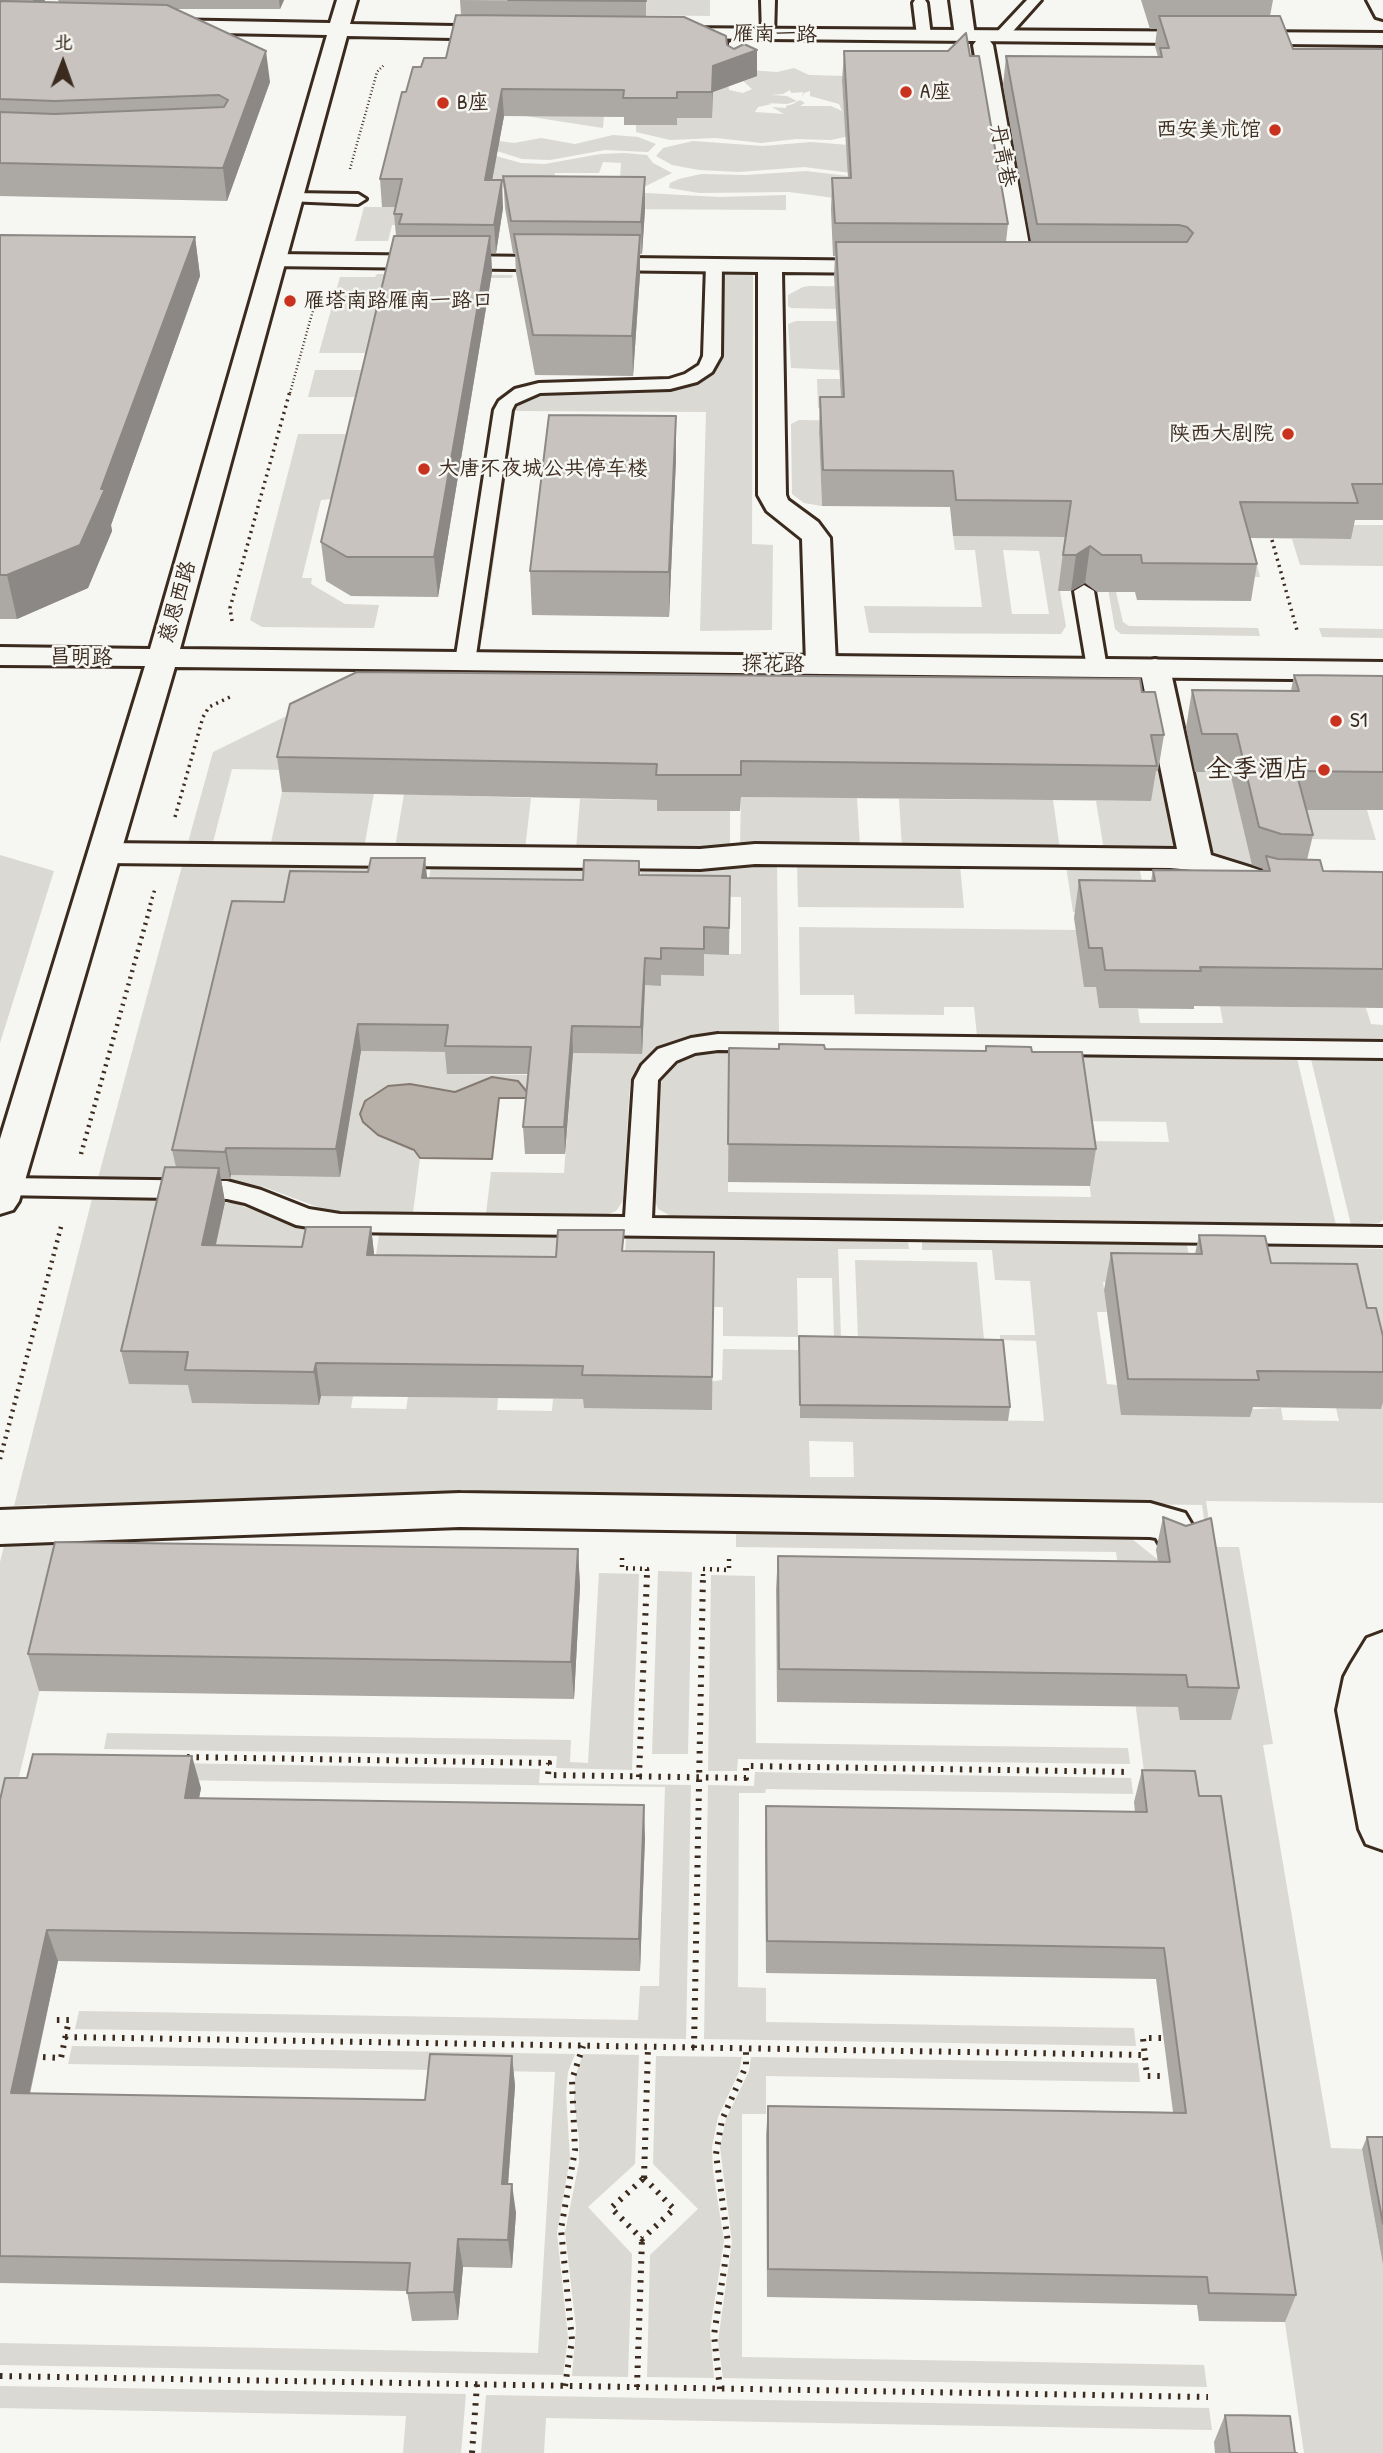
<!DOCTYPE html>
<html>
<head>
<meta charset="utf-8">
<style>
  body { margin:0 }
  #map { position:relative; width:1383px; height:2453px; overflow:hidden; background:#f6f6f2; font-family:"Patrick Hand","LXGW WenKai TC",sans-serif }
  canvas { display:block }
  .north { position:absolute; left:28px; top:28px; width:70px; height:70px; -webkit-text-stroke:5px #f6f6f2; paint-order:stroke; rotate:1deg; font-size:19px; font-weight:700; line-height:28px; text-align:center; color:#3b2a1e }
  .north::after { content:''; display:block; margin:auto; width:24px; height:32px; background:#3b2a1e; clip-path:polygon(50% 0,100% 100%,50% 72%,0 100%) }
</style>
</head>
<body>
<div id="map">
<canvas width="1383" height="2453"></canvas>
<div class="north">北</div>
</div>
<script>
const context = document.querySelector('canvas').getContext('2d');
context.lineJoin = 'round';
function fill(path, color) { context.fillStyle = color; context.fill(path, 'evenodd'); }
const poly = rows => new Path2D(rows.map(r => 'M' + r).join(''));
function stroke(path, color, width, dash) { context.strokeStyle = color; context.lineWidth = width; context.lineCap = dash ? 'butt' : 'round'; context.setLineDash(dash || []); context.stroke(path); }
function drawText(font, color, halo, rows, align = 'center') {
  context.font = font + ' "Patrick Hand","LXGW WenKai TC",sans-serif'; context.lineWidth = 5; context.setLineDash([]); context.textBaseline = 'middle'; context.strokeStyle = halo; context.fillStyle = color; for (const [text, x, y, turn = 0] of rows) {
    context.save(); context.translate(x, y); context.rotate((+turn || 0) * Math.PI / 180); context.textAlign = isNaN(turn) ? turn : align; if (halo) context.strokeText(text, 0, 0); context.fillText(text, 0, 0); context.restore();
  }
}
const green = poly([
  [634,0,710,0,710,16,633,15],
  [794,68,809,75,845,76,845,81,842,82,845,117,868,117,869,125,912,126,911,117,919,117,920,128,933,128,932,117,972,118,966,80,976,80,993,182,986,182,984,170,965,170,966,182,849,181,849,194,985,197,842,199,789,192,699,193,669,188,670,183,679,179,701,174,746,175,806,171,873,179,914,175,921,178,939,179,951,172,934,159,934,153,975,134,973,127,960,125,933,134,849,136,831,140,796,139,761,143,716,138,670,140,636,132,636,125,676,125,675,118,712,118,713,73,722,73,722,81,728,81,729,90,743,93,752,89,743,81,749,79,749,70,777,72],
  [790,90,791,93,803,92,802,97,804,93,810,91,810,96,839,104,842,111,831,106,800,106,805,103,800,100,793,104,786,106,786,108,772,107,784,114,755,112,758,107,772,104,767,103,787,104,797,101,787,96,771,95,783,94],
  [525,116,604,116,603,128],
  [613,135,638,137,656,144,648,152,605,150,550,160,522,159,497,151,499,141,514,143,541,138,575,144],
  [693,141,763,146,811,142,849,145,860,174,804,167,739,172,699,170,672,165,656,156,663,148],
  [625,153,647,155,653,163,672,173,642,188,527,192,474,183,496,156,521,163,545,164,600,154],
  [603,162,621,163,620,179,553,182,555,173,599,173],
  [627,192,719,197,786,195,786,210,611,209],
  [364,207,405,207,400,225,392,225,388,241,355,241],
  [723,273,753,273,752,544,773,545,772,630,700,631,706,412,515,411,484,629,481,629,515,405,535,393,555,390,661,390,686,386,708,375,721,360],
  [377,274,513,275,512,278,450,278,388,311,376,311,365,353,319,353,340,277,375,277],
  [803,287,809,286,887,287,836,300,836,309,791,308,788,306,788,295],
  [796,321,837,321,839,370,791,368,788,324],
  [315,370,361,370,355,397,308,397],
  [817,379,840,379,862,409,818,408],
  [799,420,863,421,819,432,822,506,804,503,792,494,791,424],
  [298,434,346,434,331,499,321,500,302,578,312,578,311,584,345,604,379,605,374,628,262,627,250,620],
  [1346,525,1383,525,1383,566,1300,565,1292,539,1350,539],
  [953,536,1250,538,1260,577,1133,576,1116,592,1123,622,1129,626,1258,628,1260,636,1121,634,1115,629,1108,589,1114,576,1059,586,1066,626,1061,634,869,633,864,606,982,607,975,550,955,550],
  [1003,550,1039,551,1049,614,1012,614],
  [1319,628,1383,629,1383,638,1322,637],
  [307,706,288,770,232,769,212,846,187,846,213,752],
  [1151,715,1176,843,1168,849,1104,850,1096,801,1151,801],
  [1189,771,1230,772,1306,878,1245,869,1208,854],
  [282,792,374,793,364,848,270,847],
  [404,794,531,798,525,849,395,848],
  [741,797,857,798,860,847,740,846],
  [580,799,657,800,730,811,730,848,707,850,576,850],
  [899,799,1053,800,1060,849,902,848],
  [1288,809,1367,810,1376,840,1296,839],
  [0,855,54,871,0,1043],
  [183,862,377,864,178,1179,98,1178],
  [777,863,779,1033,694,1034,664,1044,641,1062,630,1084,623,1201,616,1211,603,1216,486,1214,491,1172,564,1173,573,1053,641,1054,645,985,661,985,661,975,703,976,704,954,741,954,741,897,667,896,639,902,641,867],
  [797,863,960,865,964,908,798,907],
  [431,865,587,866,584,907,425,905],
  [1066,866,1139,866,1149,919,1138,912,1073,912],
  [799,927,1076,930,1096,987,1100,1008,1138,1009,1140,1023,1223,1023,1220,1006,1366,1008,1371,1024,1383,1025,1383,1040,977,1036,974,1007,944,1007,944,1015,855,1014,854,995,800,995],
  [361,1051,450,1052,448,1074,548,1075,532,1098,510,1079,492,1077,455,1092,399,1084,371,1095,365,1101,362,1107,369,1129,409,1147,420,1158,413,1213,328,1211,264,1187,230,1180,231,1175,340,1176],
  [719,1052,777,1052,729,1079,728,1192,1091,1197,1084,1141,1169,1142,1166,1122,1081,1121,1023,1055,1297,1058,1336,1225,669,1215,658,1209,655,1200,660,1082,664,1075,682,1060,697,1054],
  [1311,1059,1383,1059,1383,1220,1379,1223,1351,1225],
  [92,1199,234,1203,316,1232,192,1403,319,1405,321,1396,353,1396,351,1408,406,1409,408,1397,498,1398,497,1410,552,1411,553,1399,584,1399,722,1380,723,1349,798,1350,800,1418,1044,1421,1036,1341,1000,1340,1000,1335,1035,1335,1030,1281,995,1280,992,1250,922,1250,922,1242,1187,1245,1195,1291,1162,1282,1103,1282,1107,1312,1097,1312,1107,1384,1117,1385,1122,1415,1281,1408,1283,1420,1339,1421,1336,1408,1262,1300,1252,1246,1383,1249,1383,1503,1206,1501,1213,1547,1239,1547,1273,1744,1263,1745,1331,2148,1362,2149,1383,2265,1383,2453,1304,2453,1275,2254,1148,1803,1116,1552,736,1547,736,1530,1127,1535,1157,1559,1208,1546,1202,1505,550,1496,46,1510,47,1504,14,1506],
  [809,1441,853,1442,854,1477,810,1477],
  [379,1235,562,1238,558,1291,371,1288],
  [626,1238,908,1242,909,1249,838,1249,841,1338,834,1338,832,1278,797,1278,798,1337,723,1336,723,1307,713,1307,713,1277,623,1284],
  [855,1260,977,1262,984,1340,858,1338],
  [76,1539,11,1810,0,1897,0,1562,5,1542],
  [658,1571,692,1572,688,1754,652,1754],
  [599,1573,639,1574,632,1770,556,1768,557,1756,104,1749,107,1733,571,1740,570,1762,588,1763],
  [711,1575,755,1576,756,1743,1128,1748,1130,1764,738,1759,737,1771,708,1771],
  [101,1762,540,1769,539,1783,691,1785,686,2039,75,2029,79,2011,638,2020,640,1986,659,1986,665,1787,97,1779],
  [755,1772,1131,1778,1133,1794,766,1789,765,1793,739,1793,738,1987,766,1988,766,2022,1134,2028,1136,2046,704,2039,708,1785,754,1786],
  [72,2046,575,2054,568,2072,566,2094,570,2158,557,2233,568,2338,563,2375,0,2365,0,2343,538,2353,555,2072,68,2064],
  [583,2054,639,2055,635,2164,588,2207,632,2254,628,2377,572,2376,576,2328,565,2232,579,2163,579,2138,574,2101,575,2077],
  [656,2056,742,2057,739,2072,718,2117,712,2147,713,2171,724,2241,710,2330,714,2378,647,2377,650,2255,698,2209,653,2164],
  [751,2057,1138,2063,1140,2082,766,2076,766,2114,742,2114,742,2357,1204,2365,1207,2387,723,2378,718,2341,732,2242,720,2147,726,2119,749,2071],
  [0,2386,466,2394,461,2453,403,2453,406,2416,0,2408],
  [486,2395,1209,2408,1212,2430,546,2418,544,2453,481,2453]
]);
const water = poly([
  [492,1077,518,1081,532,1098,499,1098,492,1159,420,1158,414,1150,378,1135,363,1122,360,1114,365,1101,388,1086,410,1084,455,1092,492,1077]
]);
const pathFar3 = poly([
  [350,169,377,72,384,65],
  [290,393,318,292]
]);
const pathFar2 = poly([
  [1272,540,1298,634],
  [232,621,230,608,290,391],
  [175,817,203,717,209,707,230,697],
  [150,905,155,889]
]);
const pathFar1 = poly([
  [81,1154,151,904],
  [0,1459,62,1223],
  [622,1558,622,1568,647,1569,647,1576],
  [703,1576,703,1569,729,1570,729,1557]
]);
const path = poly([
  [187,1757,549,1763,548,1775,746,1778,746,1766,1130,1772],
  [639,1777,647,1574],
  [65,2037,1145,2055],
  [1161,2038,1143,2038,1147,2076,1165,2076],
  [694,2048,703,1574],
  [43,2057,61,2058,69,2020,51,2020],
  [644,2178,648,2047],
  [644,2178,674,2209,642,2239,611,2208,644,2178],
  [0,2376,1208,2397],
  [565,2386,572,2340,561,2229,575,2150,572,2080,583,2046],
  [637,2387,642,2239],
  [720,2389,714,2335,728,2243,716,2154,722,2120,746,2066,746,2048],
  [472,2453,477,2384]
]);
const lane = poly([
  [761,0,775,0,774,38,764,38,762,35,761,0],
  [915,0,925,0,927,3,931,36,929,39,919,39,917,36,913,3,915,0],
  [1027,0,1041,0,1006,39,996,39,996,33,1027,0],
  [736,39,743,43,742,69,735,73,728,69,729,43,736,39],
  [292,193,358,194,366,199,358,204,287,201,284,198,287,195,292,193],
  [714,260,722,265,721,356,712,372,697,382,670,389,540,393,515,404,512,410,475,662,472,666,465,668,458,666,455,662,494,410,499,401,515,389,539,383,669,379,685,374,699,365,703,356,706,265,714,260],
  [1084,585,1094,591,1107,668,1104,672,1097,674,1090,672,1087,668,1074,591,1084,585],
  [718,1034,1383,1042,1383,1058,718,1050,695,1053,676,1061,658,1080,652,1218,1383,1227,1383,1245,340,1232,296,1225,245,1203,227,1199,0,1195,0,1179,4,1178,227,1181,261,1190,309,1209,340,1214,625,1217,634,1080,642,1065,658,1049,691,1038,718,1034]
]);
const street = poly([
  [950,0,970,0,975,36,972,40,958,40,955,36,950,0],
  [1367,0,1383,0,1383,19,1376,17,1367,0],
  [983,39,990,41,993,45,1033,267,1029,272,1021,274,1013,272,1009,267,973,45,976,41,983,39],
  [274,254,893,261,897,266,893,271,885,273,782,272,786,495,788,500,818,522,830,538,836,665,832,671,821,674,810,671,806,665,802,539,767,511,758,495,758,272,266,266,262,261,266,256,274,254],
  [1155,659,1166,662,1170,668,1211,855,1285,878,1290,885,1285,892,1273,895,1192,870,1170,868,755,864,700,869,104,863,92,860,88,853,92,846,104,843,700,849,755,844,1177,849,1140,668,1144,662,1155,659],
  [460,1493,1150,1503,1185,1513,1201,1540,1194,1552,1179,1557,1164,1552,1156,1538,1150,1537,460,1527,0,1544,0,1510,460,1493],
  [1383,1632,1383,1850,1366,1844,1359,1829,1337,1710,1344,1677,1351,1664,1367,1638,1383,1632]
]);
const secondary = poly([
  [337,0,357,0,350,24,506,27,513,29,516,33,513,37,506,39,347,36,180,649,1383,662,1383,680,175,667,19,1201,13,1210,0,1214,0,1139,145,666,0,665,0,647,150,649,327,35,164,32,157,30,154,26,157,22,164,20,330,23,337,0],
  [671,28,1383,33,1383,45,664,38,661,34,664,30,671,28]
]);
const wall = poly([
  [0,0,45,0,44,2,59,2,58,0,284,0,280,9,176,9,270,82,227,201,0,196],
  [460,0,646,1,646,16,727,45,757,76,713,92,712,118,677,118,677,125,624,125,624,117,504,116,492,180,503,208,496,253,491,253,492,272,438,597,351,596,326,581,321,542,396,236,394,214,396,207,382,207,380,179,406,92,421,67,446,58,461,15],
  [1141,0,1273,0,1270,16,1293,49,1383,49,1383,520,1355,520,1351,539,1250,538,1257,564,1251,601,1137,600,1135,592,1097,592,1085,583,1071,591,1058,591,1065,537,953,536,950,507,822,506,819,432,820,397,841,397,834,275,835,256,833,256,831,210,832,178,848,178,842,81,844,51,970,56,1008,224,1006,242,1031,242,1003,86,1006,56,1158,57,1155,46,1157,29,1150,29],
  [503,176,645,177,645,209,642,254,640,254,640,274,633,376,535,375,516,273,515,253,513,253,505,208],
  [0,235,195,237,200,276,111,525,112,531,88,588,17,619,0,619],
  [676,416,676,459,669,617,532,615,530,571],
  [1294,675,1383,676,1383,810,1306,810,1313,835,1307,860,1323,871,1383,872,1383,1008,1194,1006,1194,1009,1099,1008,1096,987,1084,987,1074,918,1079,880,1151,881,1153,870,1263,871,1263,869,1252,865,1230,772,1195,772,1186,728,1192,690,1291,691],
  [1142,692,1164,735,1158,771,1156,771,1151,801,741,797,740,811,657,811,657,800,282,792,277,757],
  [639,861,640,875,730,876,729,955,704,954,704,976,661,975,661,986,645,985,642,1054,573,1053,565,1154,525,1154,523,1127,528,1074,447,1074,445,1052,361,1051,340,1177,231,1175,230,1179,221,1179,225,1202,216,1245,302,1247,371,1227,374,1255,556,1257,624,1251,714,1252,712,1410,584,1408,583,1399,321,1396,319,1405,192,1403,188,1385,129,1384,121,1351,176,1167,172,1150,284,902,427,878,583,880],
  [986,1046,1032,1052,1096,1149,1090,1186,728,1182,729,1048,985,1051],
  [1199,1235,1271,1263,1367,1308,1383,1336,1383,1402,1381,1409,1253,1407,1250,1417,1121,1415,1104,1290,1111,1253,1195,1254],
  [799,1336,1010,1407,1008,1421,800,1418],
  [1163,1517,1239,1688,1231,1720,1180,1720,1178,1707,777,1702,776,1589,778,1556,1158,1562,1156,1550],
  [578,1549,580,1587,574,1699,39,1691,28,1654],
  [1142,1770,1199,1796,1296,2295,1285,2322,1199,2321,1197,2305,767,2297,766,2135,768,2106,1173,2112,1156,1979,766,1973,765,1839,766,1806,1135,1812,1134,1802],
  [27,1778,201,1788,199,1798,645,1837,640,1971,58,1961,30,2094,425,2100,512,2056,515,2086,508,2184,516,2213,512,2268,463,2267,458,2320,412,2321,407,2291,0,2283,0,1800],
  [1367,2137,1383,2137,1383,2265,1362,2149],
  [1225,2415,1295,2453,1297,2453,1215,2453,1214,2442]
]);
const shadedWall = poly([
  [33,0,45,0,35,15],
  [279,0,284,0,280,9],
  [757,50,757,76,713,92,712,118,713,66],
  [266,51,270,82,227,201,223,168],
  [502,89,504,116,487,208,485,180],
  [645,177,645,209,642,254,641,222],
  [502,180,503,208,496,253,494,225],
  [640,235,640,274,633,376,632,336],
  [490,236,492,272,438,597,434,557],
  [195,237,200,276,111,525,112,531,88,588,17,619,7,575,101,489],
  [676,416,676,459,669,617,669,572],
  [1090,546,1085,583,1071,591,1076,555],
  [425,858,428,885,422,878],
  [645,958,645,985,642,1054,641,1027],
  [358,1024,361,1051,340,1177,336,1149],
  [572,1026,573,1053,565,1154,564,1127],
  [226,1148,231,1175,230,1179,225,1152],
  [219,1168,225,1202,208,1279,202,1245],
  [371,1227,375,1261,367,1255],
  [316,1363,321,1396,319,1405,314,1372],
  [578,1549,580,1587,574,1699,571,1662],
  [192,1756,201,1788,193,1830,185,1798],
  [644,1805,645,1837,640,1971,639,1939],
  [47,1930,58,1961,23,2123,11,2093],
  [512,2056,515,2086,506,2213,502,2184],
  [512,2184,516,2213,512,2268,508,2240],
  [458,2239,463,2267,458,2320,454,2292]
]);
const building = poly([
  [508,0,644,0,646,1,508,0],
  [0,1,167,5,266,51,223,168,0,163,0,112,55,114,224,107,228,100,219,95,55,101,0,99,0,1],
  [456,15,684,17,726,36,727,45,734,49,744,44,757,50,713,66,712,92,677,92,677,98,623,98,624,90,502,89,485,180,502,180,494,225,399,224,402,214,394,214,402,179,380,179,402,92,406,92,413,67,421,67,424,58,446,58,456,15],
  [1159,16,1280,16,1293,49,1383,49,1383,484,1352,484,1358,503,1240,502,1257,564,1142,563,1141,555,1102,555,1090,546,1076,555,1063,555,1071,501,956,500,953,471,823,470,820,397,844,397,836,242,1187,242,1193,233,1187,227,1179,225,1037,224,1006,56,1162,57,1160,48,1169,48,1159,16],
  [966,33,970,56,979,56,1008,224,835,223,832,178,851,178,844,51,948,51,966,33],
  [503,176,645,177,641,222,511,221,503,176],
  [514,234,640,235,632,336,533,335,514,234],
  [0,235,195,237,101,489,105,489,80,545,7,575,0,575,0,235],
  [394,236,490,236,434,557,347,557,321,542,394,236],
  [549,415,676,416,669,572,530,571,549,415],
  [357,672,1140,679,1142,692,1155,692,1164,735,1151,735,1157,766,741,761,741,775,656,775,657,764,277,757,290,704,357,672],
  [1294,675,1383,676,1383,772,1296,771,1313,835,1281,834,1259,827,1237,734,1202,734,1192,690,1299,691,1294,675],
  [1266,856,1278,859,1320,860,1323,871,1383,872,1383,969,1200,967,1201,971,1105,970,1102,948,1089,948,1079,880,1155,881,1153,870,1270,871,1266,856],
  [371,858,425,858,422,878,583,880,584,860,639,861,639,875,730,876,729,928,704,927,704,949,661,948,661,959,645,958,641,1027,572,1026,564,1127,523,1127,531,1047,445,1046,448,1025,358,1024,336,1149,226,1148,225,1152,172,1150,232,901,284,902,290,871,368,872,371,858],
  [779,1044,824,1045,825,1049,986,1051,986,1046,1031,1047,1032,1052,1082,1052,1096,1149,728,1144,729,1048,779,1049,779,1044],
  [165,1167,219,1168,202,1245,302,1247,306,1227,371,1227,367,1255,556,1257,558,1230,624,1230,622,1251,714,1252,712,1377,582,1375,583,1366,316,1363,314,1372,185,1370,188,1352,121,1351,165,1167],
  [1199,1235,1265,1236,1271,1263,1357,1264,1367,1308,1376,1308,1383,1336,1383,1372,1257,1371,1259,1380,1128,1379,1111,1253,1202,1254,1199,1235],
  [799,1336,1003,1340,1010,1407,800,1405,799,1336],
  [1163,1517,1186,1526,1211,1518,1239,1688,1188,1687,1186,1675,779,1669,778,1556,1170,1562,1163,1517],
  [55,1542,578,1549,571,1662,28,1654,55,1542],
  [33,1754,192,1756,185,1798,644,1805,639,1939,47,1930,11,2093,425,2100,430,2054,512,2056,502,2184,512,2184,508,2240,458,2239,454,2292,407,2293,410,2263,0,2256,0,1800,5,1778,27,1778,33,1754],
  [1142,1770,1195,1771,1199,1796,1221,1796,1296,2295,1209,2293,1207,2277,768,2269,768,2106,1186,2113,1164,1948,767,1941,766,1806,1147,1812,1142,1770],
  [1367,2137,1383,2137,1383,2224,1367,2137],
  [1225,2415,1290,2416,1295,2453,1297,2453,1230,2453,1225,2415]
]);
const markers = [
  [906,92,7,"#c8321e"],
  [443,103,7,"#c8321e"],
  [1275,130,7,"#c8321e"],
  [290,301,7,"#c8321e"],
  [1288,434,7,"#c8321e"],
  [424,469,7,"#c8321e"],
  [1336,721,7,"#c8321e"],
  [1324,770,7,"#c8321e"]
];
const farStreetnames = [
  ["雁南一路",775,35,1],
  ["丹青巷",1002,156,80],
  ["慈恩西路",178,602,-74],
  ["昌明路",81,658,1],
  ["探花路",773,665,1]
];
const farPoinames = [
  ["A座",920,92],
  ["B座",457,103],
  ["西安美术馆",1261,130,"right"],
  ["雁塔南路雁南一路口",304,301],
  ["陕西大剧院",1274,434,"right"],
  ["大唐不夜城公共停车楼",438,469],
  ["S1",1350,721]
];
const poiNames = [
  ["全季酒店",1310,770]
];
fill(green, '#dad9d3');
fill(water, '#b6b0a9');
stroke(water, '#857a71', 2);
stroke(lane, '#3b2a1e', 6);
stroke(street, '#3b2a1e', 6);
stroke(secondary, '#3b2a1e', 6);
stroke(pathFar3, '#3b2a1e', 2.5, [1, 2.5]);
stroke(pathFar2, '#3b2a1e', 3.5, [2, 4.5]);
stroke(pathFar1, '#3b2a1e', 4.5, [2, 5]);
stroke(path, '#3b2a1e', 6, [2.5, 7]);
fill(lane, '#f6f6f2');
fill(street, '#f6f6f2');
fill(secondary, '#f6f6f2');
fill(wall, '#aca8a3');
fill(shadedWall, '#8c8885');
fill(building, '#c8c3be');
stroke(building, '#8c8885', 2);
for (const [x, y, r, color] of markers) { const dot = new Path2D(); dot.arc(x, y, r, 0, 2 * Math.PI); context.fillStyle = color; context.fill(dot); stroke(dot, '#f6f6f2', 2.5); }
drawText('21px', '#3b2a1e', '#f6f6f2', farStreetnames);
drawText('21px', '#3b2a1e', '#f6f6f2', farPoinames, 'left');
drawText('26px', '#3b2a1e', '#f6f6f2', poiNames, 'right');
</script>
</body>
</html>
